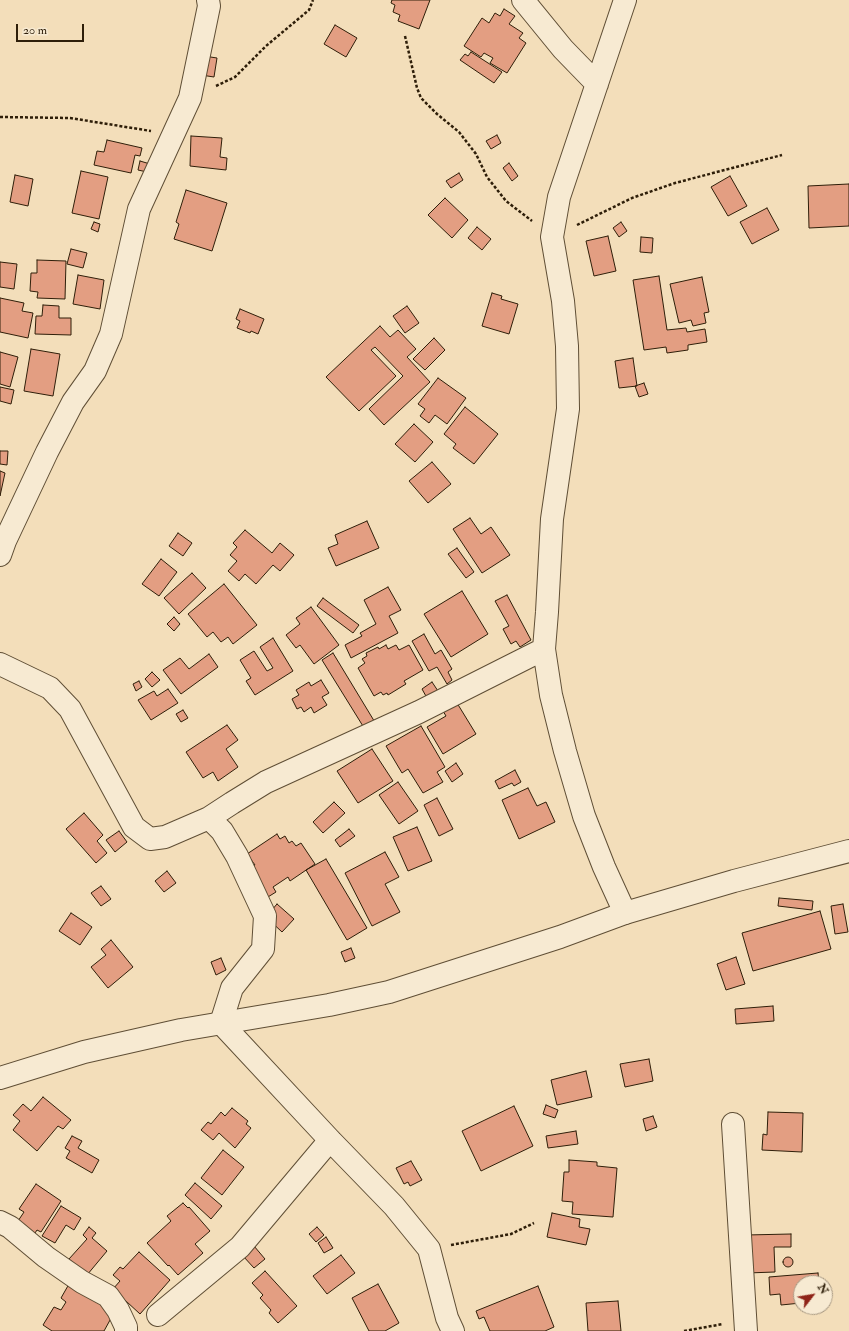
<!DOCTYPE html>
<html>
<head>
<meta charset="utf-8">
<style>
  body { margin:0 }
  #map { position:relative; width:849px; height:1331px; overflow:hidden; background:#f3deba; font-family:"IM FELL Double Pica",serif }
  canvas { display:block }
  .north { position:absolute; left:793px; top:1275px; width:40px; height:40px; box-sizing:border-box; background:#f7ead2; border:1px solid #a79882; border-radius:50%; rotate:59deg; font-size:11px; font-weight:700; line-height:16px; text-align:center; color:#2e1e09 }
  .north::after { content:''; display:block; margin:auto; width:14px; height:18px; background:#8f2418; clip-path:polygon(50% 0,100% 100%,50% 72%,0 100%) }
  .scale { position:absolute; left:16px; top:24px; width:68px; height:18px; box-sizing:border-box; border:2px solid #2e1e09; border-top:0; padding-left:5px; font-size:12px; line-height:14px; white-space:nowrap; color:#2e1e09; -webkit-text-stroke:3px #f7ead2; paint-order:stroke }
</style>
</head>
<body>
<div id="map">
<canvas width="849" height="1331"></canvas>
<div class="north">N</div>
<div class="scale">20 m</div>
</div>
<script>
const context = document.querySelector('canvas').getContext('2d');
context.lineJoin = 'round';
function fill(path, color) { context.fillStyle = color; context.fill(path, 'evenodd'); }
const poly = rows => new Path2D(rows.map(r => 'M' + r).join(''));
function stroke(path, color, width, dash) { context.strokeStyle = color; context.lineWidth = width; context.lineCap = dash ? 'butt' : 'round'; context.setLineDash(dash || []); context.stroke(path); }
const building = poly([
  [392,0,430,0,419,29,398,21,400,15,393,12,395,5,391,3,392,0],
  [504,9,515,16,509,24,523,33,519,38,526,43,507,73,490,63,493,58,484,53,481,57,464,46,482,18,489,23,495,13,500,16,504,9],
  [335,25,357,38,346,57,324,44,335,25],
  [471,52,502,72,494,83,460,60,465,54,468,56,471,52],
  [204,56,217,58,214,77,201,75,204,56],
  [497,135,501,143,491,149,486,141,497,135],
  [191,136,222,138,220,157,227,158,226,170,190,166,191,136],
  [107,140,142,148,140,156,135,155,131,173,94,165,97,151,104,152,107,140],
  [140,161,150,164,147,172,138,170,140,161],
  [509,163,518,176,512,181,503,168,509,163],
  [81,171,108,177,99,219,72,213,81,171],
  [459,173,463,180,451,188,446,181,459,173],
  [15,175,33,179,28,206,10,202,15,175],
  [730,176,747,206,728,216,711,187,730,176],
  [849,184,849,226,809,228,808,186,849,184],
  [186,190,227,203,212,251,174,239,179,224,176,222,186,190],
  [445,198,468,220,452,238,428,215,445,198],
  [767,208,779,230,752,244,740,222,767,208],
  [94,222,100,224,98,232,91,229,94,222],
  [621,222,627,231,619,237,613,228,621,222],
  [477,227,491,239,482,250,468,238,477,227],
  [608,236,616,271,594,276,586,241,608,236],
  [641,237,653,238,652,253,640,252,641,237],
  [71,249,87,253,83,268,67,264,71,249],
  [37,260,66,261,65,299,37,298,38,292,30,291,31,273,37,273,37,260],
  [0,262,17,264,14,289,0,287,0,262],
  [78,275,104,280,100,309,73,304,78,275],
  [659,276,667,330,686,328,687,332,705,329,707,342,688,345,688,350,667,353,666,347,644,350,633,280,659,276],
  [702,277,709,312,704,313,706,323,693,326,691,320,679,323,670,284,702,277],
  [492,293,502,296,501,299,518,304,509,334,482,326,492,293],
  [0,298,24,303,22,311,33,313,28,338,0,332,0,298],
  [43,305,59,306,59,318,71,318,71,335,35,334,36,316,42,316,43,305],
  [407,306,419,323,405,333,393,316,407,306],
  [240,309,264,319,258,334,251,331,250,333,237,328,240,321,236,319,240,309],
  [380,326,390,337,398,330,416,349,407,357,430,382,384,425,369,409,403,376,375,347,371,350,396,376,359,411,326,377,380,326],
  [434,338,445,350,425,370,413,359,434,338],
  [31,349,60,354,53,396,24,391,31,349],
  [0,352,18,357,10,387,0,384,0,352],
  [633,358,637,386,619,388,615,361,633,358],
  [438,378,466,398,447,424,435,415,429,423,420,416,425,409,418,404,438,378],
  [644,383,648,394,639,397,635,386,644,383],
  [0,387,14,390,11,404,0,401,0,387],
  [465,407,498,434,474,464,453,448,456,444,444,434,465,407],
  [414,424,433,442,415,462,395,444,414,424],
  [0,451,8,451,7,465,0,464,0,451],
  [432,462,451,484,428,503,409,481,432,462],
  [0,471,5,473,0,496,0,471],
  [470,518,481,534,491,527,510,555,482,573,453,529,470,518],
  [367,521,379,548,336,566,328,548,338,544,335,535,367,521],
  [245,530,272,553,280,543,294,555,280,571,273,565,256,584,245,574,239,581,228,571,237,561,230,555,237,547,233,543,245,530],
  [178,533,192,543,183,556,169,546,178,533],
  [457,548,474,572,466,578,448,554,457,548],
  [161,559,177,572,159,596,142,584,161,559],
  [192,573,206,588,179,614,164,598,192,573],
  [224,584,257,625,233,644,228,637,221,642,213,632,207,637,188,614,224,584],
  [388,587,401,610,389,616,398,633,351,658,345,645,362,636,360,633,376,624,364,600,388,587],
  [462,591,488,634,451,657,424,614,462,591],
  [507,595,531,640,520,647,516,641,511,644,503,629,509,626,495,601,507,595],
  [323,598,359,625,353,633,317,606,323,598],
  [311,607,339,645,314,664,300,645,296,648,286,635,300,624,296,618,311,607],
  [174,617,180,624,174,631,167,624,174,617],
  [424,634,435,654,441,650,452,669,448,672,452,680,447,684,437,667,429,671,412,641,424,634],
  [273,638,293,671,255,695,246,681,251,678,240,660,254,651,267,671,273,668,260,647,273,638],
  [386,645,388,649,396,645,399,650,409,645,423,670,404,681,406,684,388,695,387,693,383,695,381,692,374,696,358,668,365,663,362,659,367,656,366,653,378,647,379,649,386,645],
  [333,653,376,724,366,731,322,660,333,653],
  [209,654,218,667,181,694,163,670,180,658,189,669,209,654],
  [152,672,160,680,152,687,145,679,152,672],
  [321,680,329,693,322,697,327,705,314,713,311,707,304,712,301,707,297,709,292,699,299,695,296,690,309,682,311,686,321,680],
  [139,681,142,687,136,691,133,684,139,681],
  [432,682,438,691,427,698,422,689,432,682],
  [168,689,178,703,151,720,138,700,154,691,157,696,168,689],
  [457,703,476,734,443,754,427,727,446,716,443,711,457,703],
  [183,710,188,718,181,722,176,714,183,710],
  [227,725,238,740,226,749,238,767,218,781,213,772,203,778,186,752,227,725],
  [421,726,445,767,437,772,443,782,423,793,408,769,402,773,386,746,421,726],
  [372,749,393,781,358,803,337,771,372,749],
  [456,763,463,774,452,782,445,771,456,763],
  [515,770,521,782,514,786,512,783,499,789,495,781,515,770],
  [398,782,418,811,399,824,379,795,398,782],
  [528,788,537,806,546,802,555,822,519,839,502,800,528,788],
  [437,798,453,829,439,836,424,805,437,798],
  [334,802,345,813,323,833,313,822,334,802],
  [84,813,103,835,97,841,107,853,96,863,66,829,84,813],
  [417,827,432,861,408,871,393,837,417,827],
  [349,829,355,836,340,847,335,840,349,829],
  [119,831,127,842,115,852,106,840,119,831],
  [277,834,280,839,285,836,289,843,292,841,296,846,301,843,315,864,290,881,288,877,273,887,276,892,263,900,244,872,255,865,247,854,277,834],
  [385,852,399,877,385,884,400,912,372,926,345,873,385,852],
  [326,859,367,928,347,940,306,870,326,859],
  [167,871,176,883,164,892,155,881,167,871],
  [101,886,111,899,101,906,91,893,101,886],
  [779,898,813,901,812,910,778,906,779,898],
  [277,904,294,919,282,932,266,917,277,904],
  [843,904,848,932,835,934,831,906,843,904],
  [820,911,831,949,753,971,742,933,820,911],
  [71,913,92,927,80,945,59,931,71,913],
  [111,940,133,967,108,988,91,967,106,955,101,949,111,940],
  [351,948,355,958,345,962,341,952,351,948],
  [736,957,745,984,726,990,717,964,736,957],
  [221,958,226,970,216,975,211,962,221,958],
  [773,1006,774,1021,736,1024,735,1009,773,1006],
  [649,1059,653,1081,625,1087,620,1064,649,1059],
  [586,1071,592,1097,557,1105,551,1080,586,1071],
  [43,1097,71,1120,63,1129,58,1126,37,1151,13,1130,20,1121,13,1115,23,1104,31,1111,43,1097],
  [546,1105,558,1110,555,1118,543,1114,546,1105],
  [514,1106,533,1146,481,1171,462,1131,514,1106],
  [232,1108,248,1121,246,1124,251,1128,235,1148,219,1133,213,1140,201,1130,208,1122,211,1124,221,1112,225,1116,232,1108],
  [768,1112,803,1113,802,1152,762,1150,763,1134,767,1135,768,1112],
  [653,1116,657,1127,646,1131,643,1119,653,1116],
  [576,1131,578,1144,548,1148,546,1136,576,1131],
  [72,1136,82,1141,78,1148,99,1160,92,1173,66,1158,70,1151,65,1148,72,1136],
  [223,1150,244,1167,222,1195,201,1178,223,1150],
  [569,1160,597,1162,597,1166,617,1168,613,1217,572,1214,573,1202,562,1201,564,1172,569,1172,569,1160],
  [411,1161,422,1180,410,1186,408,1182,404,1184,396,1168,411,1161],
  [195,1183,222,1206,211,1219,185,1195,195,1183],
  [36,1184,61,1201,41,1232,37,1230,33,1236,16,1224,24,1212,19,1209,36,1184],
  [183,1203,188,1208,189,1207,210,1231,195,1244,203,1253,178,1275,169,1265,168,1266,147,1243,171,1221,167,1216,183,1203],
  [61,1206,81,1218,74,1230,66,1225,55,1243,42,1236,61,1206],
  [552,1213,580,1219,579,1227,590,1229,586,1245,547,1237,552,1213],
  [89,1227,96,1233,92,1238,107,1251,87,1275,69,1259,87,1239,83,1235,89,1227],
  [317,1227,324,1235,316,1242,309,1234,317,1227],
  [791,1234,791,1247,774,1247,775,1272,747,1273,746,1235,791,1234],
  [326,1237,333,1248,324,1253,318,1243,326,1237],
  [254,1246,265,1259,254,1268,243,1256,254,1246],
  [139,1252,170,1280,140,1314,113,1289,120,1281,113,1275,120,1267,123,1269,139,1252],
  [341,1255,355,1273,327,1294,313,1276,341,1255],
  '783 1262a5 5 0 1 1 10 0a5 5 0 1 1-10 0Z',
  [265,1271,297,1306,278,1323,269,1313,271,1310,260,1298,263,1295,252,1283,265,1271],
  [818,1273,819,1283,801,1283,801,1303,781,1305,780,1294,770,1295,769,1277,818,1273],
  [69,1284,115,1311,104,1331,52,1331,43,1325,54,1307,61,1310,66,1302,61,1298,69,1284],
  [378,1284,399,1323,385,1331,369,1331,352,1298,378,1284],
  [538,1286,554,1327,545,1331,490,1331,484,1317,479,1319,476,1311,538,1286],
  [618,1301,621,1331,588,1331,586,1303,618,1301]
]);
const path = poly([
  [405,36,417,88,421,98,437,114,459,132,476,154,487,177,506,201,532,221],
  [216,86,235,77,266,46,309,10,313,0],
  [0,117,70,118,151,131],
  [577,225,632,198,675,183,782,155],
  [451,1245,511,1234,534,1223],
  [684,1331,723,1324]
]);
const minor = poly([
  [523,0,563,49,597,84],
  [625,0,559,197,552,237,563,301,567,346,568,409,552,519,547,612,544,649,551,695,565,751,584,816,604,867,625,913],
  [0,555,5,541,47,452,73,402,95,371,111,334,139,209,190,98,209,6,208,0],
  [0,664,50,688,70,709,134,827,150,839,165,837,209,818],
  [733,1124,746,1331],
  [0,1222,10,1227,46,1257,82,1282,108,1296,118,1310,126,1327,126,1331],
  [158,1315,240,1247,330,1140],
  [453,1331,447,1318,429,1249,394,1206,330,1140,221,1023,232,988,263,949,265,916,237,856,222,831,209,818,232,803,266,782,419,712,544,649]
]);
const tertiary = poly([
  [0,1078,84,1052,181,1030,329,1005,389,992,560,937,625,913,734,881,849,851]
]);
fill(building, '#e39e82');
stroke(building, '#2e1e09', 1);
stroke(minor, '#5f4e35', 24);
stroke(tertiary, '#5f4e35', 24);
stroke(path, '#2e1e09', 2.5, [3, 2]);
stroke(minor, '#f7ead2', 22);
stroke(tertiary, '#f7ead2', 22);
</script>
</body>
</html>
